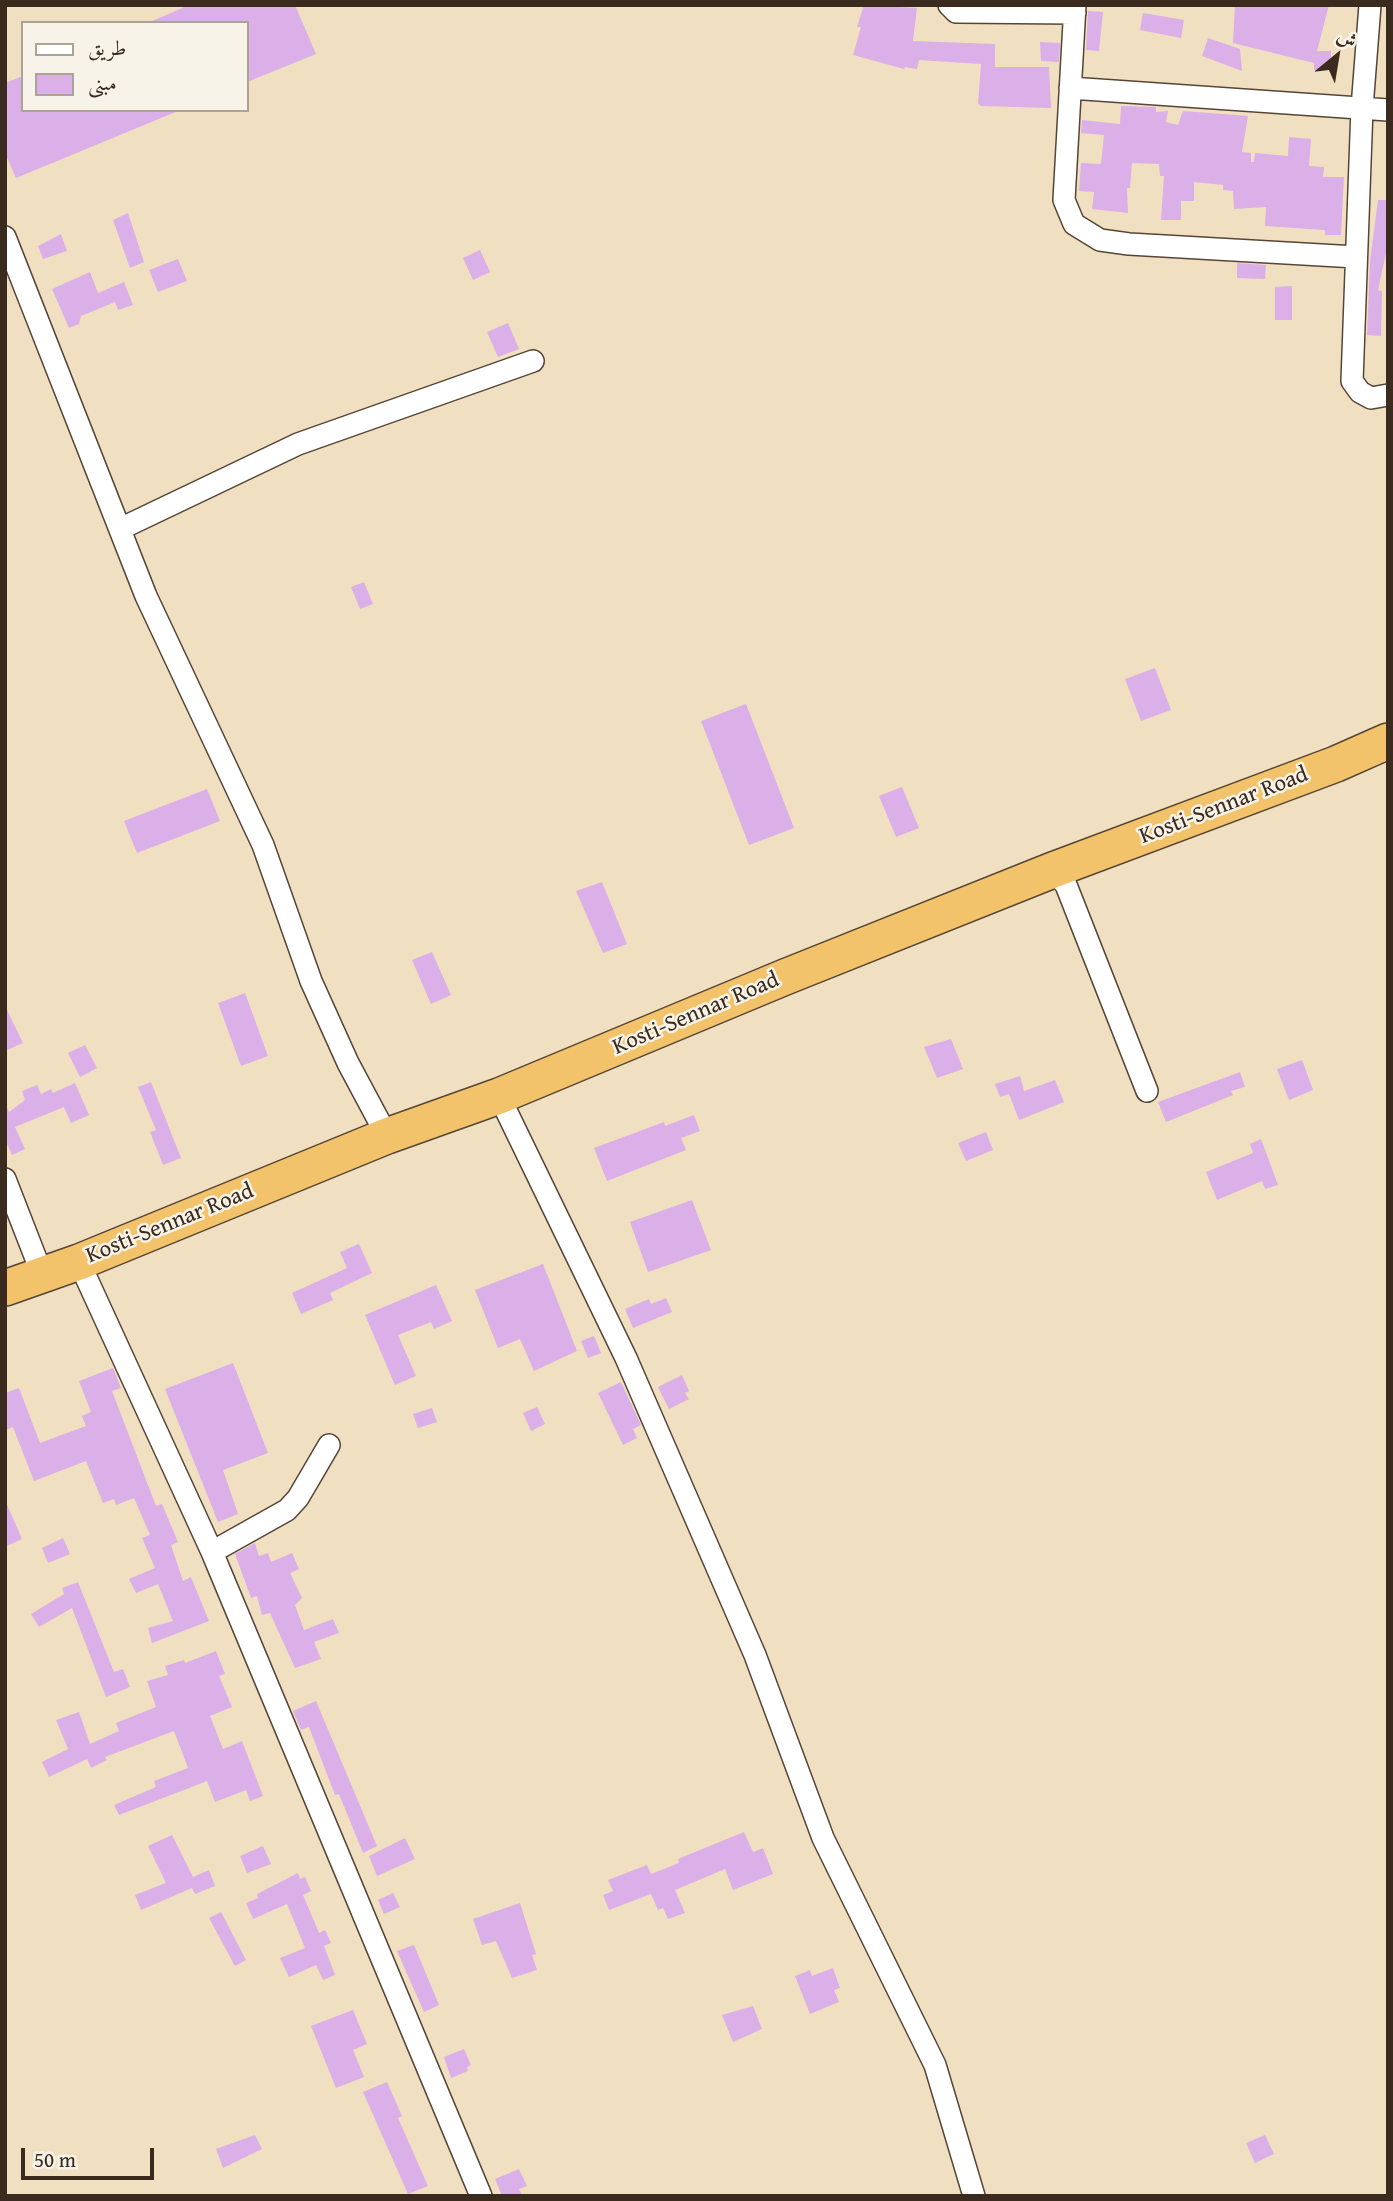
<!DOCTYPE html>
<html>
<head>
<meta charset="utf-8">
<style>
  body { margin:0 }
  #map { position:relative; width:1393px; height:2201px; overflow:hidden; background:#f0e0c1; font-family:"Gentium Book Plus",Amiri,serif }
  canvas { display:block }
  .frame { position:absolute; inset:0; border:7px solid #3b2a1e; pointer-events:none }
  .legend { position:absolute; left:21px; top:21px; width:228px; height:91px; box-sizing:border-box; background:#f7f3e8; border:2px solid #aca397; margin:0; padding:9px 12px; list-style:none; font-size:21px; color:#3b2a1e }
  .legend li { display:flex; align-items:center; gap:14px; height:35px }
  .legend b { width:35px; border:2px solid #aca397 }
  .north { position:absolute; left:1302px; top:21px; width:70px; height:70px; -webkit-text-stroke:5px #f7f3e8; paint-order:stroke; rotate:30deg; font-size:19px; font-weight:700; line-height:28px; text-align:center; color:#3b2a1e }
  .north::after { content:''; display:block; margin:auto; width:24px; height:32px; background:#3b2a1e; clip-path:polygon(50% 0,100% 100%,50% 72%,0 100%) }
  .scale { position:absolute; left:21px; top:2148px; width:133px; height:32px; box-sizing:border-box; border:4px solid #3b2a1e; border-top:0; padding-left:9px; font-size:21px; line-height:24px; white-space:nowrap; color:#3b2a1e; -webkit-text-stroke:5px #f7f3e8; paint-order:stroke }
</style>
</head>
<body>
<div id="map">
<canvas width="1393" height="2201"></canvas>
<div class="frame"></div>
<ul class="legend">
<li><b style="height:9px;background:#fff"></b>طريق</li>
<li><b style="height:19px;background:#dbafe7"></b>مبنى</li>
</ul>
<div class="north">ش</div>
<div class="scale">50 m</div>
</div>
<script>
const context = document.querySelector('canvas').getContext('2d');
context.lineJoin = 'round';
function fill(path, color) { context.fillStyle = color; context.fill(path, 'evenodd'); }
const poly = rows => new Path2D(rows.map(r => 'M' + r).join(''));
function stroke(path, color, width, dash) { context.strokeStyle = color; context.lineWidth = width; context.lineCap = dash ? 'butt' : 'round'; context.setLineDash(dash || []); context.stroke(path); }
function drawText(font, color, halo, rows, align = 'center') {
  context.font = font + ' "Gentium Book Plus",serif'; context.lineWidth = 5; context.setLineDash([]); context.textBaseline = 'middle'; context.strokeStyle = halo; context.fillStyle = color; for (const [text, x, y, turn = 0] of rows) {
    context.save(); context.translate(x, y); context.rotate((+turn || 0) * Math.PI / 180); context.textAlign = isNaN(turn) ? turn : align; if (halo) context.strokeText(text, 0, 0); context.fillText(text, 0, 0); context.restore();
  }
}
const building = poly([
  [189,5,295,5,316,54,247,82,247,23,148,23],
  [864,5,917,8,913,41,995,44,995,67,1049,67,1051,108,981,106,978,103,981,64,919,60,917,69,905,67,904,69,853,55,861,27,857,27],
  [1235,5,1329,5,1317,51,1331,51,1331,70,1314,70,1314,63,1233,43],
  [1088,11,1103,12,1099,51,1086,50],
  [1143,13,1184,20,1181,38,1140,30],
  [1208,38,1240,49,1242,71,1202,56],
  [1040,42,1060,43,1059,62,1041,61],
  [23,76,23,110,178,111,16,178,5,153,5,83],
  [1121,106,1156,107,1156,112,1168,111,1166,122,1178,125,1183,111,1248,116,1242,152,1251,153,1251,162,1254,162,1255,153,1288,156,1289,137,1311,139,1309,166,1324,167,1323,177,1344,177,1341,235,1325,235,1325,230,1265,226,1266,207,1234,209,1233,191,1223,190,1223,185,1194,182,1194,201,1181,201,1181,220,1161,220,1164,176,1160,176,1159,164,1132,163,1130,188,1127,188,1128,213,1092,209,1094,192,1079,191,1081,163,1101,164,1104,135,1081,133,1082,120,1120,124],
  [1378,200,1388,200,1388,244,1378,290,1382,291,1381,336,1367,335,1370,261],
  [128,213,144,262,130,268,113,220],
  [61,234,67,251,43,259,38,246],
  [480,250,490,272,473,280,463,258],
  [178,259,187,281,158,292,149,270],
  [1237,263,1266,265,1265,279,1237,278],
  [90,272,98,293,124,282,133,305,118,310,115,302,81,316,79,324,69,328,52,289],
  [1292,286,1292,320,1275,320,1275,287],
  [508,323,519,349,498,357,487,332],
  [364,582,373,604,360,609,351,587],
  [1155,668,1171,710,1141,721,1125,679],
  [746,704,794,828,749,845,701,721],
  [902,787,919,828,896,837,879,796],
  [207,789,220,821,137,853,124,821],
  [602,882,627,944,603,953,576,891],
  [432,952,451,995,431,1004,412,960],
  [245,993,268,1056,241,1066,218,1003],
  [5,1006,23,1043,5,1051],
  [951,1039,963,1069,937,1078,924,1047],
  [85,1045,97,1068,80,1077,68,1053],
  [1302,1060,1313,1090,1289,1100,1277,1069],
  [1240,1072,1245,1087,1231,1091,1233,1095,1166,1122,1158,1102],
  [1020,1076,1024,1091,1055,1080,1064,1102,1019,1120,1009,1094,1000,1097,995,1084],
  [151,1082,181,1158,163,1165,150,1132,156,1130,138,1087],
  [75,1083,89,1115,71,1123,64,1107,15,1127,25,1149,12,1155,5,1139,5,1103,9,1112,25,1100,22,1091,37,1085,41,1094,51,1089,53,1093],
  [694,1115,700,1131,681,1138,686,1150,607,1181,594,1148,664,1122,665,1126],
  [986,1132,993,1150,966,1161,958,1143],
  [1261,1139,1278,1185,1265,1189,1262,1181,1217,1200,1206,1172,1253,1153,1250,1144],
  [692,1200,711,1250,648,1272,630,1222],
  [359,1244,372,1273,330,1293,333,1300,301,1314,292,1293,347,1268,340,1252],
  [543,1264,577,1351,534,1371,520,1339,498,1348,475,1290],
  [436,1285,452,1321,434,1329,431,1322,398,1335,416,1376,395,1385,365,1315],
  [666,1298,672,1312,633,1328,625,1309,649,1299,651,1304],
  [594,1336,601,1353,588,1358,581,1341],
  [233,1363,268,1453,223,1470,238,1514,218,1522,165,1389],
  [113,1368,121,1388,112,1391,156,1506,162,1504,178,1542,171,1545,183,1581,191,1577,209,1621,152,1643,148,1628,173,1621,158,1584,136,1593,129,1579,155,1568,142,1538,150,1535,134,1498,116,1505,114,1499,103,1503,86,1461,34,1481,13,1427,5,1430,5,1393,19,1388,40,1443,86,1426,82,1416,91,1412,79,1381],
  [682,1375,689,1391,685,1393,689,1399,669,1409,658,1387],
  [621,1382,641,1425,633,1429,637,1438,623,1445,598,1393],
  [537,1407,545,1424,531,1431,523,1413],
  [432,1408,437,1422,418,1428,413,1414],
  [5,1500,22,1539,5,1547],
  [63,1538,70,1554,48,1563,42,1548],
  [255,1543,259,1556,268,1553,271,1562,292,1553,299,1569,290,1573,302,1598,295,1605,304,1630,333,1619,339,1633,314,1642,321,1659,295,1668,270,1613,262,1615,257,1596,251,1598,235,1554],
  [78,1582,114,1672,123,1669,130,1687,106,1697,72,1608,39,1627,31,1614,64,1594,62,1588],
  [216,1651,225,1674,219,1676,232,1707,210,1716,223,1749,242,1741,263,1796,250,1801,246,1790,215,1802,207,1781,119,1815,114,1805,156,1787,154,1781,188,1768,174,1731,105,1757,107,1760,91,1768,87,1759,49,1777,42,1762,68,1749,56,1720,79,1712,90,1744,119,1731,116,1723,156,1707,147,1681,168,1675,165,1666,184,1660,185,1663],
  [316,1701,377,1846,363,1853,339,1794,335,1795,309,1727,301,1730,293,1711],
  [744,1832,753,1852,763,1848,773,1874,733,1890,725,1869,675,1890,685,1913,668,1919,663,1908,658,1910,651,1894,609,1910,603,1895,613,1891,608,1880,647,1865,651,1874,679,1863,678,1859],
  [172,1835,193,1877,209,1870,215,1886,195,1894,192,1888,141,1910,135,1895,166,1883,148,1846],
  [405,1838,415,1859,377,1876,369,1856],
  [263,1846,271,1864,247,1873,240,1856],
  [298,1873,300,1879,305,1877,311,1891,303,1895,319,1933,325,1930,331,1943,324,1946,335,1975,323,1980,316,1965,289,1977,280,1958,305,1948,287,1904,253,1919,246,1903,258,1898,257,1894],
  [393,1893,400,1907,384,1914,378,1900],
  [520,1903,536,1954,532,1955,537,1970,512,1978,496,1941,482,1945,473,1919],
  [221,1912,246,1960,235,1966,209,1918],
  [414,1945,439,2005,424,2012,397,1951],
  [833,1968,840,1988,834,1990,839,2002,810,2014,795,1976,810,1970,812,1976],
  [753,2006,762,2029,733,2042,722,2015],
  [353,2010,367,2044,353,2050,364,2077,336,2088,311,2026],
  [464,2049,471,2065,467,2067,468,2071,451,2078,444,2057],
  [387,2082,402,2116,398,2118,428,2186,408,2194,363,2092],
  [255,2135,262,2149,223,2168,216,2149],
  [1265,2135,1274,2154,1255,2163,1246,2143],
  [519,2169,527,2186,519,2189,522,2196,502,2196,495,2179]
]);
const minor = poly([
  [949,5,956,12,1075,13],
  [1075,5,1064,200,1074,224,1100,240,1129,244,1356,257],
  [1370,5,1362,108,1352,381,1360,392,1371,398,1388,395],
  [1070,88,1388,110],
  [5,237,146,596,263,845,311,981,348,1063,387,1136],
  [120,529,298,444,533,361],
  [1053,870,1066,885,1147,1091],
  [499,1096,626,1358,755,1655,823,1838,935,2065,974,2196],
  [5,1179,42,1274],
  [79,1262,212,1552,481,2196],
  [212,1552,287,1510,298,1498,329,1445]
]);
const trunk = poly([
  [5,1288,79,1262,387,1136,499,1096,785,977,1053,870,1336,764,1388,741]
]);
const streetNames = [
  ["Kosti-Sennar Road",1224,806,-21],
  ["Kosti-Sennar Road",696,1014,-23],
  ["Kosti-Sennar Road",170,1224,-22]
];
fill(building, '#dbafe7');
stroke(minor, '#564536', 24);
stroke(trunk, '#564536', 38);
stroke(minor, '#fff', 21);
stroke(trunk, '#f2c36a', 35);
drawText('23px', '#3b2a1e', '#f7f3e8', streetNames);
</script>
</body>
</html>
